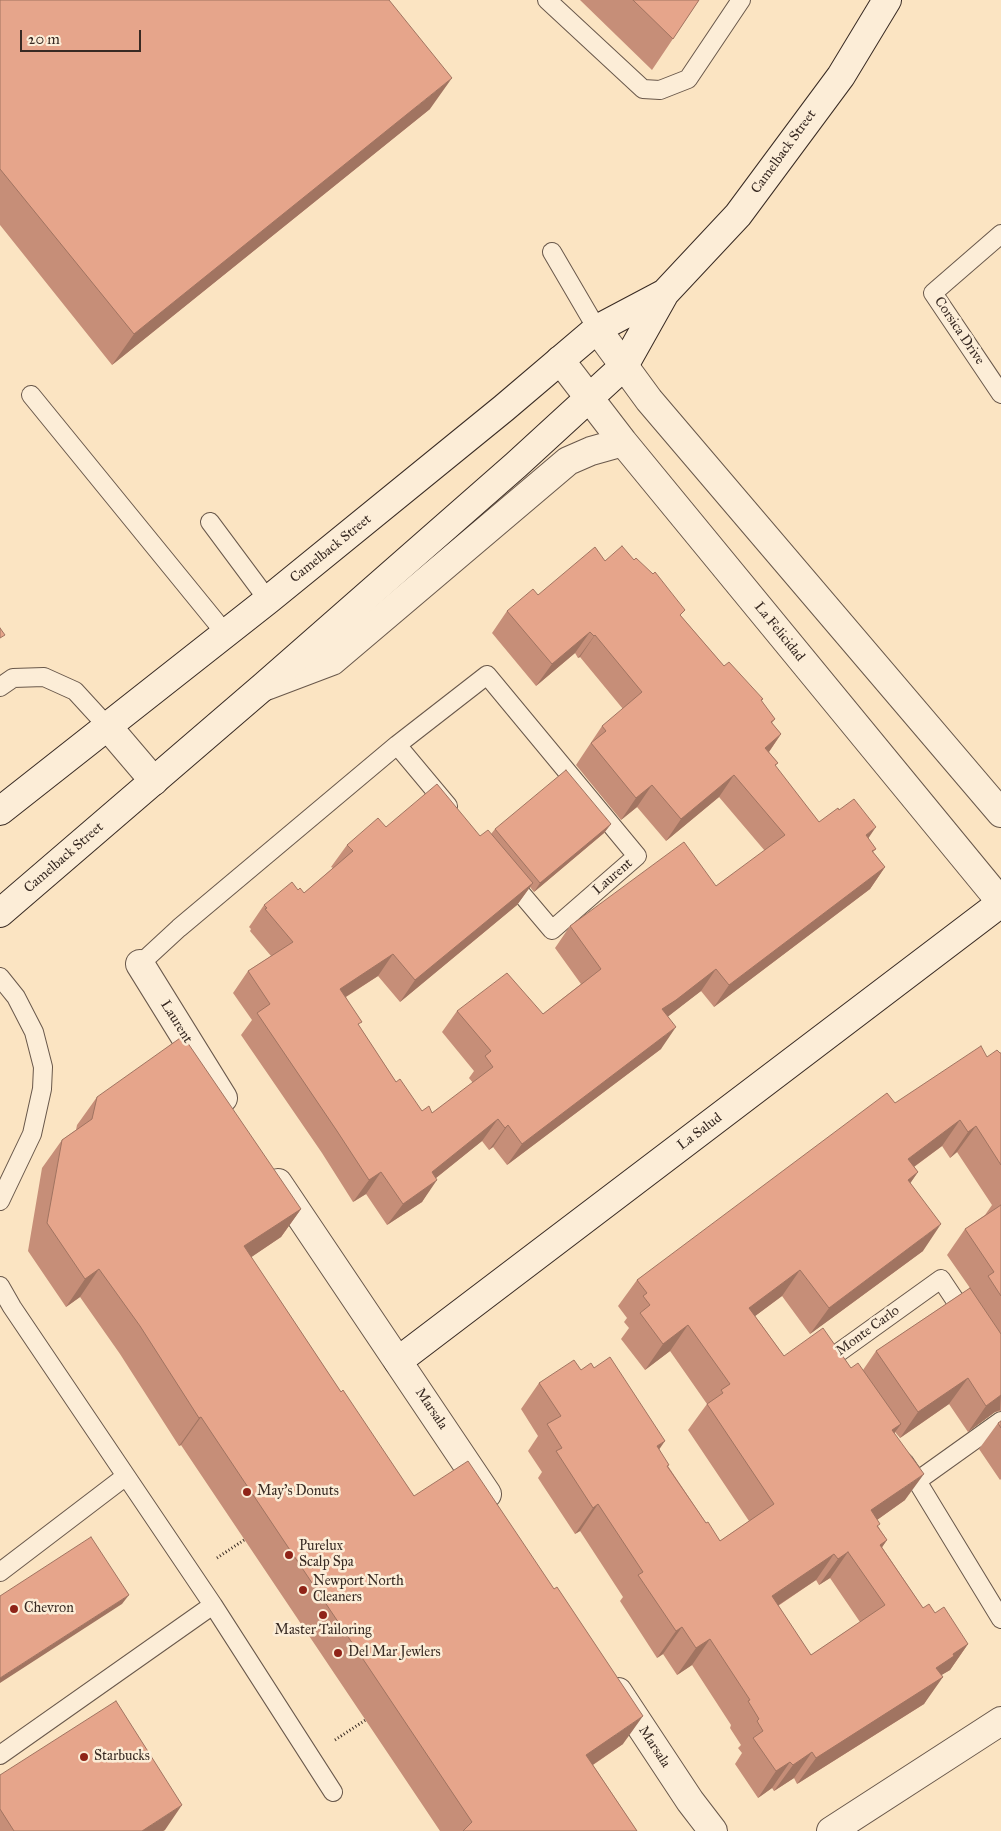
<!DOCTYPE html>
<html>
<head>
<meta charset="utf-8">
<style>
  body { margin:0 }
  #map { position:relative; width:1001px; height:1831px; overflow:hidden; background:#fbe4c2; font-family:"IM FELL Great Primer",serif }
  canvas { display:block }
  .scale { position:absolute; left:20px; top:30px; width:121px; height:22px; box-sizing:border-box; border:2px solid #382a23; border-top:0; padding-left:6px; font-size:15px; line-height:18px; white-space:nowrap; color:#382a23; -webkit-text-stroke:4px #fcedd7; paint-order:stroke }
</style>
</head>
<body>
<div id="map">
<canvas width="1001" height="1831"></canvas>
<div class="scale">20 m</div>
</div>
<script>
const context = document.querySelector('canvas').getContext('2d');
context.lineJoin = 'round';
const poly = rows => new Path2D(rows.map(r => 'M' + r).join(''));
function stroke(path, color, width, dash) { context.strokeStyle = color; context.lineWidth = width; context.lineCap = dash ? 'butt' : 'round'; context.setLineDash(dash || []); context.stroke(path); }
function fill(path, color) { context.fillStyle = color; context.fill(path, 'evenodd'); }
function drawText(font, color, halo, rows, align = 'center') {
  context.font = font + ' "IM FELL Great Primer",serif'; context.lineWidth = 5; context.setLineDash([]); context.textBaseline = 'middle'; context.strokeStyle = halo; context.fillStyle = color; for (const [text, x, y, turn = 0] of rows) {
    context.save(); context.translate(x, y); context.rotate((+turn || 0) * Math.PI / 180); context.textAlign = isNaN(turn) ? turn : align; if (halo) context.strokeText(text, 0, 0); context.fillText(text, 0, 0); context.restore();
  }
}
const path = poly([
  [217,1558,247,1538],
  [335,1740,367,1719]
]);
const lane = poly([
  [547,0,643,89,660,90,688,79,741,0],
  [1001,234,933,293,1001,394],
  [552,252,597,329],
  [31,395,225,633],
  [210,522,268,600],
  [0,687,13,678,44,677,75,691,108,727],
  [397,745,448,806],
  [140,964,179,928,397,745,487,675,637,856,552,930,508,878],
  [0,977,16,997,34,1032,43,1067,42,1089,32,1134,0,1201],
  [0,1286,12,1307,213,1605,333,1792],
  [837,1367,831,1358,941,1279,967,1318],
  [904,1462,917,1481,1001,1619],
  [917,1481,1001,1421],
  [0,1572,126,1476],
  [0,1755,213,1605]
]);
const street = poly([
  [597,329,649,400,1001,813],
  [560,360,623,442,1001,902],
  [266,686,332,661,568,461,591,451,623,442],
  [108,727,154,781],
  [140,964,223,1098],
  [278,1183,487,1494],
  [618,1692,690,1801,713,1831],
  [831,1831,1001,1721]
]);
const secondary = poly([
  [0,811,268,600,504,408,597,329,665,293],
  [0,913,264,686,516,465,624,366,665,293,738,215,841,76,887,0],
  [398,1361,1001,903]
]);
const wall = poly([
  [0,0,430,109,112,365,0,225],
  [580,0,699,0,652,70],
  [605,561,681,616,724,666,763,699,761,701,775,719,772,723,781,734,769,752,778,763,775,766,819,822,868,839,876,849,873,852,885,867,870,889,714,1007,701,991,668,1016,661,1049,507,1165,493,1147,489,1150,482,1141,436,1178,422,1202,387,1225,366,1194,353,1202,322,1153,241,1035,252,1020,233,993,248,971,271,956,250,931,251,929,249,927,264,905,298,890,304,893,333,868,331,867,347,845,386,827,480,836,491,834,495,829,611,824,604,833,534,892,530,887,517,905,400,1002,378,976,346,997,359,1026,396,1082,422,1111,432,1113,473,1083,469,1078,474,1071,442,1032,457,1011,543,1014,581,984,555,948,570,926,716,886,765,851,719,797,666,841,637,807,621,820,576,765,602,726,623,709,580,657,578,658,575,653,536,686,492,633,507,611],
  [1000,1053,1001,1053,1001,1411,995,1412,968,1432,949,1404,900,1438,895,1432,894,1433,905,1500,877,1520,878,1526,887,1540,882,1547,923,1608,935,1613,968,1644,950,1670,941,1675,924,1704,797,1784,794,1778,774,1791,772,1788,758,1798,735,1764,742,1753,738,1748,741,1745,730,1728,731,1725,692,1665,677,1675,663,1654,657,1658,620,1601,623,1597,580,1531,575,1534,538,1478,542,1472,528,1451,538,1436,521,1409,539,1383,581,1370,594,1368,659,1449,668,1466,706,1523,720,1541,749,1521,688,1430,707,1404,670,1351,645,1370,621,1339,629,1328,624,1322,627,1318,618,1306,637,1280,895,1103,987,1057],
  [942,1146,950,1158,957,1152,992,1205,985,1215,965,1229,947,1255,970,1288,876,1351,863,1370,784,1356,755,1316,782,1296,810,1334,923,1251,910,1183,918,1172,914,1167],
  [830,1578,860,1622,811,1655,778,1606,816,1580,819,1585],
  [97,1097,301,1209,281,1237,251,1257,341,1392,414,1496,623,1744,593,1765,637,1831,440,1831,181,1445,179,1446,120,1354,80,1297,66,1307,28,1251,42,1168,62,1140,76,1130,77,1125],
  [1001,1421,1001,1479,1000,1480,979,1449,998,1423],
  [0,1775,165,1830,163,1831,0,1831]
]);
const shadedWall = poly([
  [452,78,430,109,112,365,134,334],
  [590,632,575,653,536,686,552,664],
  [595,635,580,657,578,658,594,636],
  [781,734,766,756,765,748],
  [734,775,719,797,666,841,681,819],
  [652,785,637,807,621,820,636,798],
  [611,824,604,833,534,892,540,883],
  [876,827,861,849,866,835],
  [885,867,870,889,714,1007,729,985],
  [533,883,517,905,400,1002,415,980],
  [393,954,378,976,325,1010,340,989],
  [716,969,701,991,661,1022,662,1009],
  [676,1027,661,1049,507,1165,522,1144],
  [498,1119,482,1141,416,1194,432,1172],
  [960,1120,942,1146,889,1185,908,1159],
  [508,1125,493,1147,489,1150,505,1128],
  [976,1126,957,1152,950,1158,968,1132],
  [381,1172,366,1194,353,1202,369,1180],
  [918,1172,900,1198,908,1180],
  [437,1180,422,1202,387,1225,403,1204],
  [301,1209,281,1237,225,1275,244,1246],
  [941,1224,923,1251,810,1334,829,1308],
  [99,1269,80,1297,66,1307,85,1279],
  [800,1270,782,1296,731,1334,749,1308],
  [688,1325,670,1351,645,1370,663,1344],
  [968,1378,949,1404,900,1438,918,1412],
  [1001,1395,1000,1410,995,1412,968,1432,986,1406],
  [201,1417,181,1445,179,1446,199,1418],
  [901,1424,882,1450,892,1430],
  [665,1441,647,1467,657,1446],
  [924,1474,905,1500,853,1537,871,1510],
  [598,1504,580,1531,575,1534,593,1508],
  [887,1540,869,1566,880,1545],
  [848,1552,830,1578,819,1585,838,1559],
  [834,1554,816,1580,753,1622,772,1596],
  [129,1595,122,1604,0,1683,0,1678],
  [682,1627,663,1654,657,1658,676,1631],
  [710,1639,692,1665,677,1675,696,1648],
  [968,1644,950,1670,940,1676,943,1677,924,1704,797,1784,816,1758,936,1668,953,1654],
  [643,1716,623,1744,566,1783,586,1755],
  [812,1752,794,1778,774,1791,793,1765],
  [790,1762,772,1788,758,1798,776,1771],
  [182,1805,165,1830,163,1831,142,1831]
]);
const building = poly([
  [0,0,389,0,452,78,134,334,0,169,0,0],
  [633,0,699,0,673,39,633,0],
  [622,546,634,560,636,558,653,574,655,572,685,610,680,615,724,666,729,662,763,699,761,700,775,719,771,722,781,734,765,748,778,763,775,765,819,822,838,808,839,810,854,799,876,827,866,835,876,849,872,851,885,867,729,985,716,969,676,1000,662,1009,676,1027,522,1144,508,1125,505,1128,498,1119,432,1172,437,1180,403,1204,381,1172,369,1180,337,1131,257,1013,270,1004,248,971,293,942,265,909,267,908,264,905,292,882,298,890,300,888,304,893,353,851,347,845,378,818,386,827,437,784,480,836,488,830,533,883,415,980,393,954,340,989,362,1022,358,1024,396,1082,400,1079,422,1111,429,1106,432,1113,493,1067,485,1056,491,1051,457,1011,507,973,543,1014,601,969,570,926,684,842,716,886,785,835,734,775,681,819,652,785,636,798,591,743,606,731,602,726,642,692,595,635,594,636,590,632,552,664,507,611,533,589,538,595,595,547,605,561,622,546],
  [0,628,5,635,0,638,0,628],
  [566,770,611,824,540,883,495,829,566,770],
  [183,1036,301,1209,244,1246,341,1392,343,1390,414,1496,468,1461,554,1589,557,1587,643,1716,586,1755,637,1831,463,1831,472,1822,201,1417,199,1418,140,1326,99,1269,85,1279,47,1223,62,1140,92,1119,97,1097,183,1036],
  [981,1046,987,1057,997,1050,1000,1053,1001,1053,1001,1165,976,1126,968,1132,960,1120,908,1159,918,1172,908,1180,941,1224,829,1308,800,1270,749,1308,784,1356,823,1328,851,1368,858,1363,901,1424,892,1430,924,1474,871,1510,880,1524,877,1526,887,1540,880,1545,923,1608,929,1604,935,1613,944,1607,968,1644,953,1654,954,1656,936,1668,943,1677,816,1758,812,1752,793,1765,790,1762,776,1771,753,1738,763,1731,757,1721,759,1719,748,1701,750,1700,710,1639,696,1648,682,1627,676,1631,638,1575,643,1572,598,1504,593,1508,556,1451,562,1448,547,1424,561,1416,539,1383,574,1360,581,1370,591,1363,594,1368,610,1357,665,1441,657,1446,669,1465,667,1466,706,1523,708,1522,720,1541,774,1504,707,1404,723,1393,721,1390,730,1384,688,1325,663,1344,640,1313,650,1305,643,1296,647,1293,637,1280,887,1093,895,1103,981,1046],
  [848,1552,885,1605,811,1655,772,1596,834,1554,838,1559,848,1552],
  [1001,1205,1001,1296,988,1276,994,1272,965,1229,1001,1205],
  [970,1288,1001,1334,1001,1395,986,1406,968,1378,918,1412,876,1351,970,1288],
  [1001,1421,1001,1428,998,1423,1001,1421],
  [91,1537,129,1595,0,1678,0,1596,91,1537],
  [116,1701,182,1805,142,1831,14,1831,0,1809,0,1775,116,1701]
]);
const markers = [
  [247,1492,5,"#8f2418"],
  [289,1555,5,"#8f2418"],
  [303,1590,5,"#8f2418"],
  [14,1609,5,"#8f2418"],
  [323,1615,5,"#8f2418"],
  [338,1653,5,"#8f2418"],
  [84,1757,5,"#8f2418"]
];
const streetNames = [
  ["Camelback Street",784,152,-54],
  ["Corsica Drive",959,331,56],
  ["Camelback Street",331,549,-39],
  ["La Felicidad",779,632,51],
  ["Camelback Street",64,858,-41],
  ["Laurent",613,877,-41],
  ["Laurent",176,1022,58],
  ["La Salud",700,1132,-37],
  ["Monte Carlo",868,1331,-36],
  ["Marsala",431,1409,56],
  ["Marsala",654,1747,57]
];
const poiNames = [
  ["May’s Donuts",257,1492],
  ["Purelux",299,1547],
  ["Scalp Spa",299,1563],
  ["Newport North",313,1582],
  ["Cleaners",313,1598],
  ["Chevron",24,1609],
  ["Master Tailoring",323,1631,"center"],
  ["Del Mar Jewlers",348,1653],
  ["Starbucks",94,1757]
];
stroke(lane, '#69584b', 20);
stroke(street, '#69584b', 30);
stroke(secondary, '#382a23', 30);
stroke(path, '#382a23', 3, [1, 2.5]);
stroke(lane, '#fcedd7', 18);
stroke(street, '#fcedd7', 28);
stroke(secondary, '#fcedd7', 28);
fill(wall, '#c68e78');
fill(shadedWall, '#a17461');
fill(building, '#e6a58b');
stroke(building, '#a17461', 1);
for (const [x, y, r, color] of markers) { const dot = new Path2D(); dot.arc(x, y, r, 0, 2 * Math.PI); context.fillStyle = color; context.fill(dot); stroke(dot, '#fcedd7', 2); }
drawText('14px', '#382a23', '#fcedd7', streetNames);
drawText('14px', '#382a23', '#fcedd7', poiNames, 'left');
</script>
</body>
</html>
